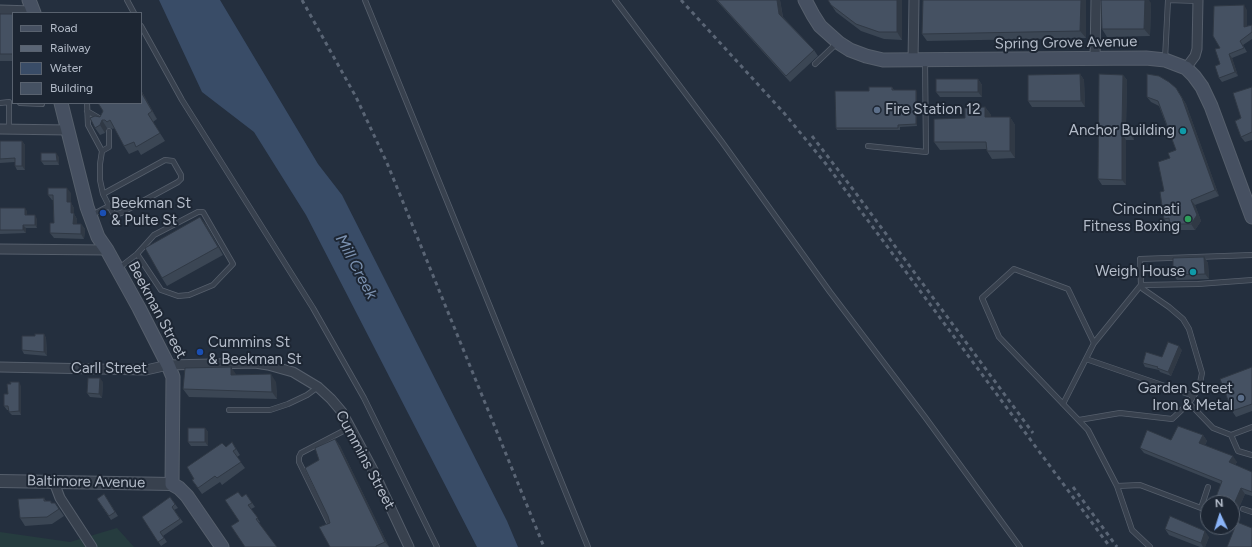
<!DOCTYPE html>
<html>
<head>
<meta charset="utf-8">
<style>
  body { margin:0 }
  #map { position:relative; width:1252px; height:547px; overflow:hidden; background:#242f3e; font-family:Figtree,sans-serif }
  canvas { display:block }
  .legend { position:absolute; left:12px; top:12px; width:130px; height:92px; box-sizing:border-box; background:#1d2633; border:1px solid #59626f; margin:0; padding:5px 7px; list-style:none; font-size:12px; color:#b4bcc9 }
  .legend li { display:flex; align-items:center; gap:8px; height:20px }
  .legend b { width:20px; border:1px solid #59626f }
  .north { position:absolute; left:1200px; top:495px; width:40px; height:40px; box-sizing:border-box; background:#1d2633; border:1px solid #59626f; border-radius:50%; rotate:356deg; font-size:11px; font-weight:700; line-height:16px; text-align:center; color:#b4bcc9 }
  .north::after { content:''; display:block; margin:auto; width:14px; height:18px; background:#8ab4f8; clip-path:polygon(50% 0,100% 100%,50% 72%,0 100%) }
</style>
</head>
<body>
<div id="map">
<canvas width="1252" height="547"></canvas>
<ul class="legend">
<li><b style="height:5px;background:#465061"></b>Road</li>
<li><b style="height:5px;background:#5a6575"></b>Railway</li>
<li><b style="height:11px;background:#394c67"></b>Water</li>
<li><b style="height:11px;background:#455162"></b>Building</li>
</ul>
<div class="north">N</div>
</div>
<script>
const context = document.querySelector('canvas').getContext('2d');
context.lineJoin = 'round';
function fill(path, color) { context.fillStyle = color; context.fill(path, 'evenodd'); }
const poly = rows => new Path2D(rows.map(r => 'M' + r).join(''));
function stroke(path, color, width, dash) { context.strokeStyle = color; context.lineWidth = width; context.lineCap = dash ? 'butt' : 'round'; context.setLineDash(dash || []); context.stroke(path); }
function drawText(font, color, halo, rows, align = 'center') {
  context.font = font + ' Figtree,sans-serif'; context.lineWidth = 4; context.setLineDash([]); context.textBaseline = 'middle'; context.strokeStyle = halo; context.fillStyle = color; for (const [text, x, y, turn = 0] of rows) {
    context.save(); context.translate(x, y); context.rotate((+turn || 0) * Math.PI / 180); context.textAlign = isNaN(turn) ? turn : align; if (halo) context.strokeText(text, 0, 0); context.fillText(text, 0, 0); context.restore();
  }
}
const green = poly([
  [117,528,134,547,0,547,0,532,70,542]
]);
const water = poly([
  [159,0,220,0,318,164,342,195,507,521,518,547,477,547,306,215,254,132,202,92]
]);
const service = poly([
  [127,0,134,13],
  [365,0,588,547],
  [615,0,722,142,830,292,925,417,1020,547],
  [141,26,182,100,313,308,364,398,437,547],
  [1165,59,1168,0,1198,1],
  [815,64,837,43],
  [0,103,9,102,9,129],
  [20,103,42,104],
  [87,103,88,125,102,151,100,164,100,180,103,194,109,206,92,215],
  [87,111,99,118],
  [868,146,926,152,925,61],
  [102,151,109,147,109,131],
  [103,194,165,160,173,161,181,175,181,179,178,182,121,213,117,214,113,213,109,206],
  [119,268,137,254,154,235,198,212,203,212,233,264,213,285,189,295,178,296,161,290,137,254],
  [1094,343,1141,285,1198,284,1252,280],
  [1086,359,1194,396],
  [1189,403,1213,428,1231,435],
  [1063,404,1094,343,1068,289,1014,269,982,298,999,337,1088,430,1117,486,1132,530,1150,547],
  [229,410,270,410,288,404,307,395,318,387],
  [1079,420,1120,413,1172,419,1189,403,1199,388,1202,373,1189,329,1183,319,1169,307,1143,289,1141,285,1140,259,1252,255],
  [1252,427,1231,435,1238,451,1252,455],
  [1117,486,1140,485,1201,508,1208,487],
  [1243,509,1252,512],
  [330,525,299,462,299,457,301,453,351,427]
]);
const minor = poly([
  [0,10,33,11],
  [1095,58,1096,0],
  [913,60,914,0],
  [1186,68,1195,56,1197,49,1198,0],
  [0,129,68,130],
  [0,249,107,250],
  [0,367,146,370,168,365,255,363,268,365,293,372,318,387,331,399,342,412,372,468,409,547],
  [54,482,60,498,92,547]
]);
const tertiary = poly([
  [0,481,172,484]
]);
const secondary = poly([
  [29,0,34,13],
  [805,0,813,15,820,26,839,43,850,50,866,56,883,60,1146,58,1165,60,1186,68,1194,76,1202,87,1211,106,1252,217],
  [61,103,87,207,98,237,107,250,139,308,168,365,173,377,172,484,179,488,187,496,222,547]
]);
const rail = poly([
  [302,0,356,97,387,163,544,547],
  [681,0,784,113,826,164,1110,547],
  [812,136,855,192,1033,433],
  [1073,487,1117,547]
]);
const wall = poly([
  [716,0,780,0,783,17,814,50,818,56,790,82],
  [828,0,902,0,902,40,884,39,861,31,836,12],
  [923,0,1086,0,1086,38,927,41,922,34],
  [1151,3,1150,36,1107,37,1102,29],
  [1247,10,1247,26,1252,25,1252,39,1243,45,1247,52,1232,58,1238,76,1222,82,1219,78,1220,64,1220,48],
  [0,14,13,14,13,61,0,61],
  [1080,74,1084,80,1085,107,1032,107,1028,101],
  [1123,75,1127,80,1126,125,1134,131,1134,140,1126,140,1126,185,1102,185,1098,179],
  [978,79,982,85,982,97,940,97,936,92],
  [892,87,894,90,917,92,917,126,900,127,900,130,837,130,836,128,869,91],
  [1252,87,1252,140,1245,142,1241,137,1241,118],
  [1176,88,1186,104,1219,196,1195,205,1201,221,1195,230,1174,230,1170,224,1168,224,1164,219,1164,191,1170,158,1176,150,1159,106,1151,102,1147,97],
  [141,90,157,119,153,122,165,141,141,155,138,150,129,154,124,146,115,128,112,129,111,128,107,128,105,133,100,135,95,128,100,117,141,103],
  [985,107,991,115,991,117,1010,117,1015,125,1015,158,992,159,987,151,987,149,940,150,934,142,965,118],
  [0,141,22,141,25,145,25,170,17,170,15,166,15,162,0,163],
  [59,157,59,165,44,165,41,161],
  [71,193,71,203,74,208,74,214,77,219,77,224,81,224,85,229,84,239,54,238,50,233,54,223,53,200,52,200,48,195],
  [0,208,27,211,27,215,37,219,37,228,26,228,26,233,0,234],
  [206,224,223,255,167,286,162,278],
  [1204,257,1208,263,1209,279,1177,280,1173,275],
  [44,334,46,338,47,356,24,354,22,350,35,336],
  [1182,350,1171,376,1160,372,1159,370,1145,367,1143,363],
  [1252,367,1252,411,1236,417,1232,411],
  [236,374,236,375,276,382,277,399,189,397,183,389],
  [103,382,102,398,90,397,87,393],
  [21,386,21,415,12,415,9,412,9,410,7,410,4,406,8,394],
  [205,428,208,432,208,446,191,446,188,442],
  [1203,435,1207,441,1205,445,1237,462,1235,465,1252,472,1252,496,1245,494,1238,510,1232,507,1232,503,1222,503,1220,502,1216,497,1221,484,1144,453,1140,448,1171,440],
  [335,439,340,446,389,547,330,547,330,523,319,460],
  [232,442,240,455,237,457,245,468,222,485,220,482,202,494,192,480],
  [104,494,118,516,111,520,97,499],
  [246,494,255,507,251,509,260,522,259,523,239,521,242,497],
  [170,497,178,508,174,510,183,522,163,536,167,542,161,546,142,517],
  [44,498,46,501,52,503,55,503,64,516,52,524,25,526,20,518],
  [1165,529,1209,537,1205,547,1200,547,1169,535]
]);
const shadedWall = poly([
  [777,0,780,0,783,19,779,14],
  [897,0,902,0,902,40,897,32],
  [1081,0,1086,0,1086,38,1080,31],
  [1145,0,1149,0,1151,3,1150,36,1144,29],
  [1244,5,1247,10,1247,31,1244,27],
  [1229,54,1232,58,1238,76,1235,72],
  [1080,74,1084,80,1085,107,1081,101],
  [1123,75,1127,80,1126,131,1122,125],
  [978,79,982,85,982,97,978,92],
  [1176,88,1186,104,1219,196,1215,190],
  [141,90,157,119,152,111,141,92],
  [916,90,917,92,917,126,916,124],
  [985,107,991,115,991,125,985,117],
  [1010,117,1015,125,1015,158,1010,151],
  [102,120,107,128,105,133,100,125],
  [1130,125,1134,131,1134,140,1130,134],
  [1122,134,1126,140,1126,185,1122,180],
  [22,141,25,145,25,170,22,166],
  [56,153,59,157,59,165,57,161],
  [67,188,71,193,71,203,74,208,74,214,77,219,77,229,73,224,67,202],
  [1191,200,1195,205,1201,221,1195,230,1191,224],
  [25,208,27,211,27,219,25,215],
  [35,215,37,219,37,228,35,225],
  [200,217,206,224,223,255,218,247],
  [81,224,85,229,84,239,81,234],
  [23,225,26,228,26,233,23,230],
  [1204,257,1208,263,1209,279,1205,274],
  [44,334,46,338,47,356,44,352],
  [1179,346,1182,350,1171,376,1168,372],
  [231,367,236,374,236,382,231,375],
  [271,374,276,382,277,399,272,392],
  [100,378,103,382,102,398,99,394],
  [19,382,21,386,21,415,19,411],
  [205,428,208,432,208,446,205,442],
  [1203,435,1207,441,1203,448,1199,443],
  [335,439,340,446,389,547,385,542],
  [1233,456,1237,462,1233,468,1229,462],
  [1241,488,1245,494,1238,510,1234,504],
  [1205,531,1209,537,1205,547,1203,547,1201,543]
]);
const building = poly([
  [717,0,777,0,779,14,814,50,786,76,717,0],
  [828,0,897,0,897,32,879,32,856,24,831,5,828,0],
  [923,0,1081,0,1080,31,922,34,923,0],
  [1101,0,1145,0,1144,29,1102,29,1101,0],
  [1244,5,1244,27,1252,25,1252,32,1240,41,1244,48,1229,54,1235,72,1219,78,1215,66,1220,64,1215,49,1220,48,1213,36,1214,6,1244,5],
  [0,14,13,14,13,54,0,54,0,14],
  [1080,74,1081,101,1028,101,1028,75,1080,74],
  [1099,74,1123,75,1122,125,1130,125,1130,134,1122,134,1122,180,1098,179,1099,74],
  [1147,74,1159,76,1169,82,1176,88,1182,98,1215,190,1191,200,1197,215,1191,224,1170,224,1169,218,1164,219,1160,192,1164,191,1158,162,1170,158,1168,153,1176,150,1158,101,1147,97,1147,74],
  [936,79,978,79,978,92,936,92,936,79],
  [869,87,892,87,892,90,916,90,916,124,898,125,898,128,836,128,835,91,869,91,869,87],
  [1252,87,1252,132,1241,137,1235,121,1241,118,1233,93,1252,87],
  [141,92,152,111,148,114,160,133,136,147,134,142,124,146,110,120,107,122,105,120,102,120,100,125,95,128,90,118,95,116,100,117,103,111,98,103,141,103,141,92],
  [985,107,985,117,1010,117,1010,151,987,151,986,142,934,142,934,119,965,118,965,108,985,107],
  [0,141,22,141,22,166,15,166,15,158,0,159,0,141],
  [41,153,56,153,57,161,41,161,41,153],
  [48,188,67,188,67,202,71,202,71,213,74,213,73,224,81,224,81,234,50,233,50,223,54,223,53,195,48,195,48,188],
  [0,208,25,208,25,215,35,215,35,225,23,225,23,230,0,230,0,208],
  [200,217,218,247,162,278,145,248,200,217],
  [1204,257,1205,274,1173,275,1173,258,1204,257],
  [35,334,44,334,44,352,22,350,22,336,35,336,35,334],
  [1168,342,1179,346,1168,372,1157,368,1158,367,1143,363,1146,352,1162,357,1168,342],
  [231,367,231,375,271,374,272,392,183,389,185,368,231,367],
  [1252,367,1252,404,1232,411,1220,379,1252,367],
  [88,378,100,378,99,394,87,393,88,378],
  [10,382,19,382,19,411,9,412,8,406,4,406,4,394,8,394,7,384,11,384,10,382],
  [1178,426,1203,435,1199,443,1233,456,1229,462,1252,472,1252,492,1241,488,1234,504,1216,497,1222,481,1140,448,1147,430,1171,440,1178,426],
  [188,428,205,428,205,442,188,442,188,428],
  [335,439,385,542,376,546,376,547,330,547,319,527,330,523,328,516,305,468,319,460,315,448,335,439],
  [232,442,236,449,233,451,241,462,217,478,215,476,198,488,192,480,194,479,187,467,222,443,226,447,232,442],
  [238,492,242,497,246,494,252,503,248,505,258,518,256,519,277,547,245,547,231,526,239,521,225,500,238,492],
  [104,494,115,512,109,516,97,499,104,494],
  [170,497,175,504,172,507,180,519,160,532,164,538,158,542,142,517,170,497],
  [44,498,44,501,51,501,51,503,55,503,59,509,47,517,20,518,18,499,44,498],
  [1170,516,1205,531,1201,543,1165,529,1170,516],
  [1237,522,1252,528,1252,547,1227,547,1237,522]
]);
const markers = [
  [877,110,4,"#5c6f8a"],
  [1183,131,4,"#0f9aa8"],
  [103,213,4,"#1a4fb4"],
  [1188,219,4,"#2e9e5b"],
  [1193,272,4,"#0f9aa8"],
  [200,352,4,"#1a4fb4"],
  [1241,398,4,"#5c6f8a"]
];
const streetNames = [
  ["Spring Grove Avenue",1066,43,-1],
  ["Beekman Street",157,310,62],
  ["Carll Street",109,369],
  ["Cummins Street",365,460,62],
  ["Baltimore Avenue",86,482,1]
];
const poiNames = [
  ["Fire Station 12",885,110,"left"],
  ["Anchor Building",1175,131],
  ["Beekman St",111,204,"left"],
  ["& Pulte St",111,221,"left"],
  ["Cincinnati",1180,210],
  ["Fitness Boxing",1180,227],
  ["Weigh House",1185,272],
  ["Cummins St",208,343,"left"],
  ["& Beekman St",208,360,"left"],
  ["Garden Street",1233,389],
  ["Iron & Metal",1233,406]
];
const waterNames = [
  ["Mill Creek",356,267,62]
];
fill(green, '#263c3f');
fill(water, '#394c67');
stroke(service, '#565f6c', 6);
stroke(minor, '#565f6c', 11);
stroke(tertiary, '#565f6c', 14);
stroke(secondary, '#565f6c', 15);
stroke(service, '#38414e', 4.5);
stroke(minor, '#38414e', 9);
stroke(tertiary, '#38414e', 12);
stroke(secondary, '#465061', 13);
stroke(rail, '#5a6575', 3, [4, 4]);
fill(wall, '#3b4654');
fill(shadedWall, '#303945');
fill(building, '#455162');
stroke(building, '#303945', 1);
for (const [x, y, r, color] of markers) { const dot = new Path2D(); dot.arc(x, y, r, 0, 2 * Math.PI); context.fillStyle = color; context.fill(dot); stroke(dot, '#1d2633', 1.5); }
drawText('15px', '#b4bcc9', '#1d2633', streetNames);
drawText('15px', '#b4bcc9', '#1d2633', poiNames, 'right');
drawText('italic 16px', '#7c92b1', '#1d2633', waterNames);
</script>
</body>
</html>
